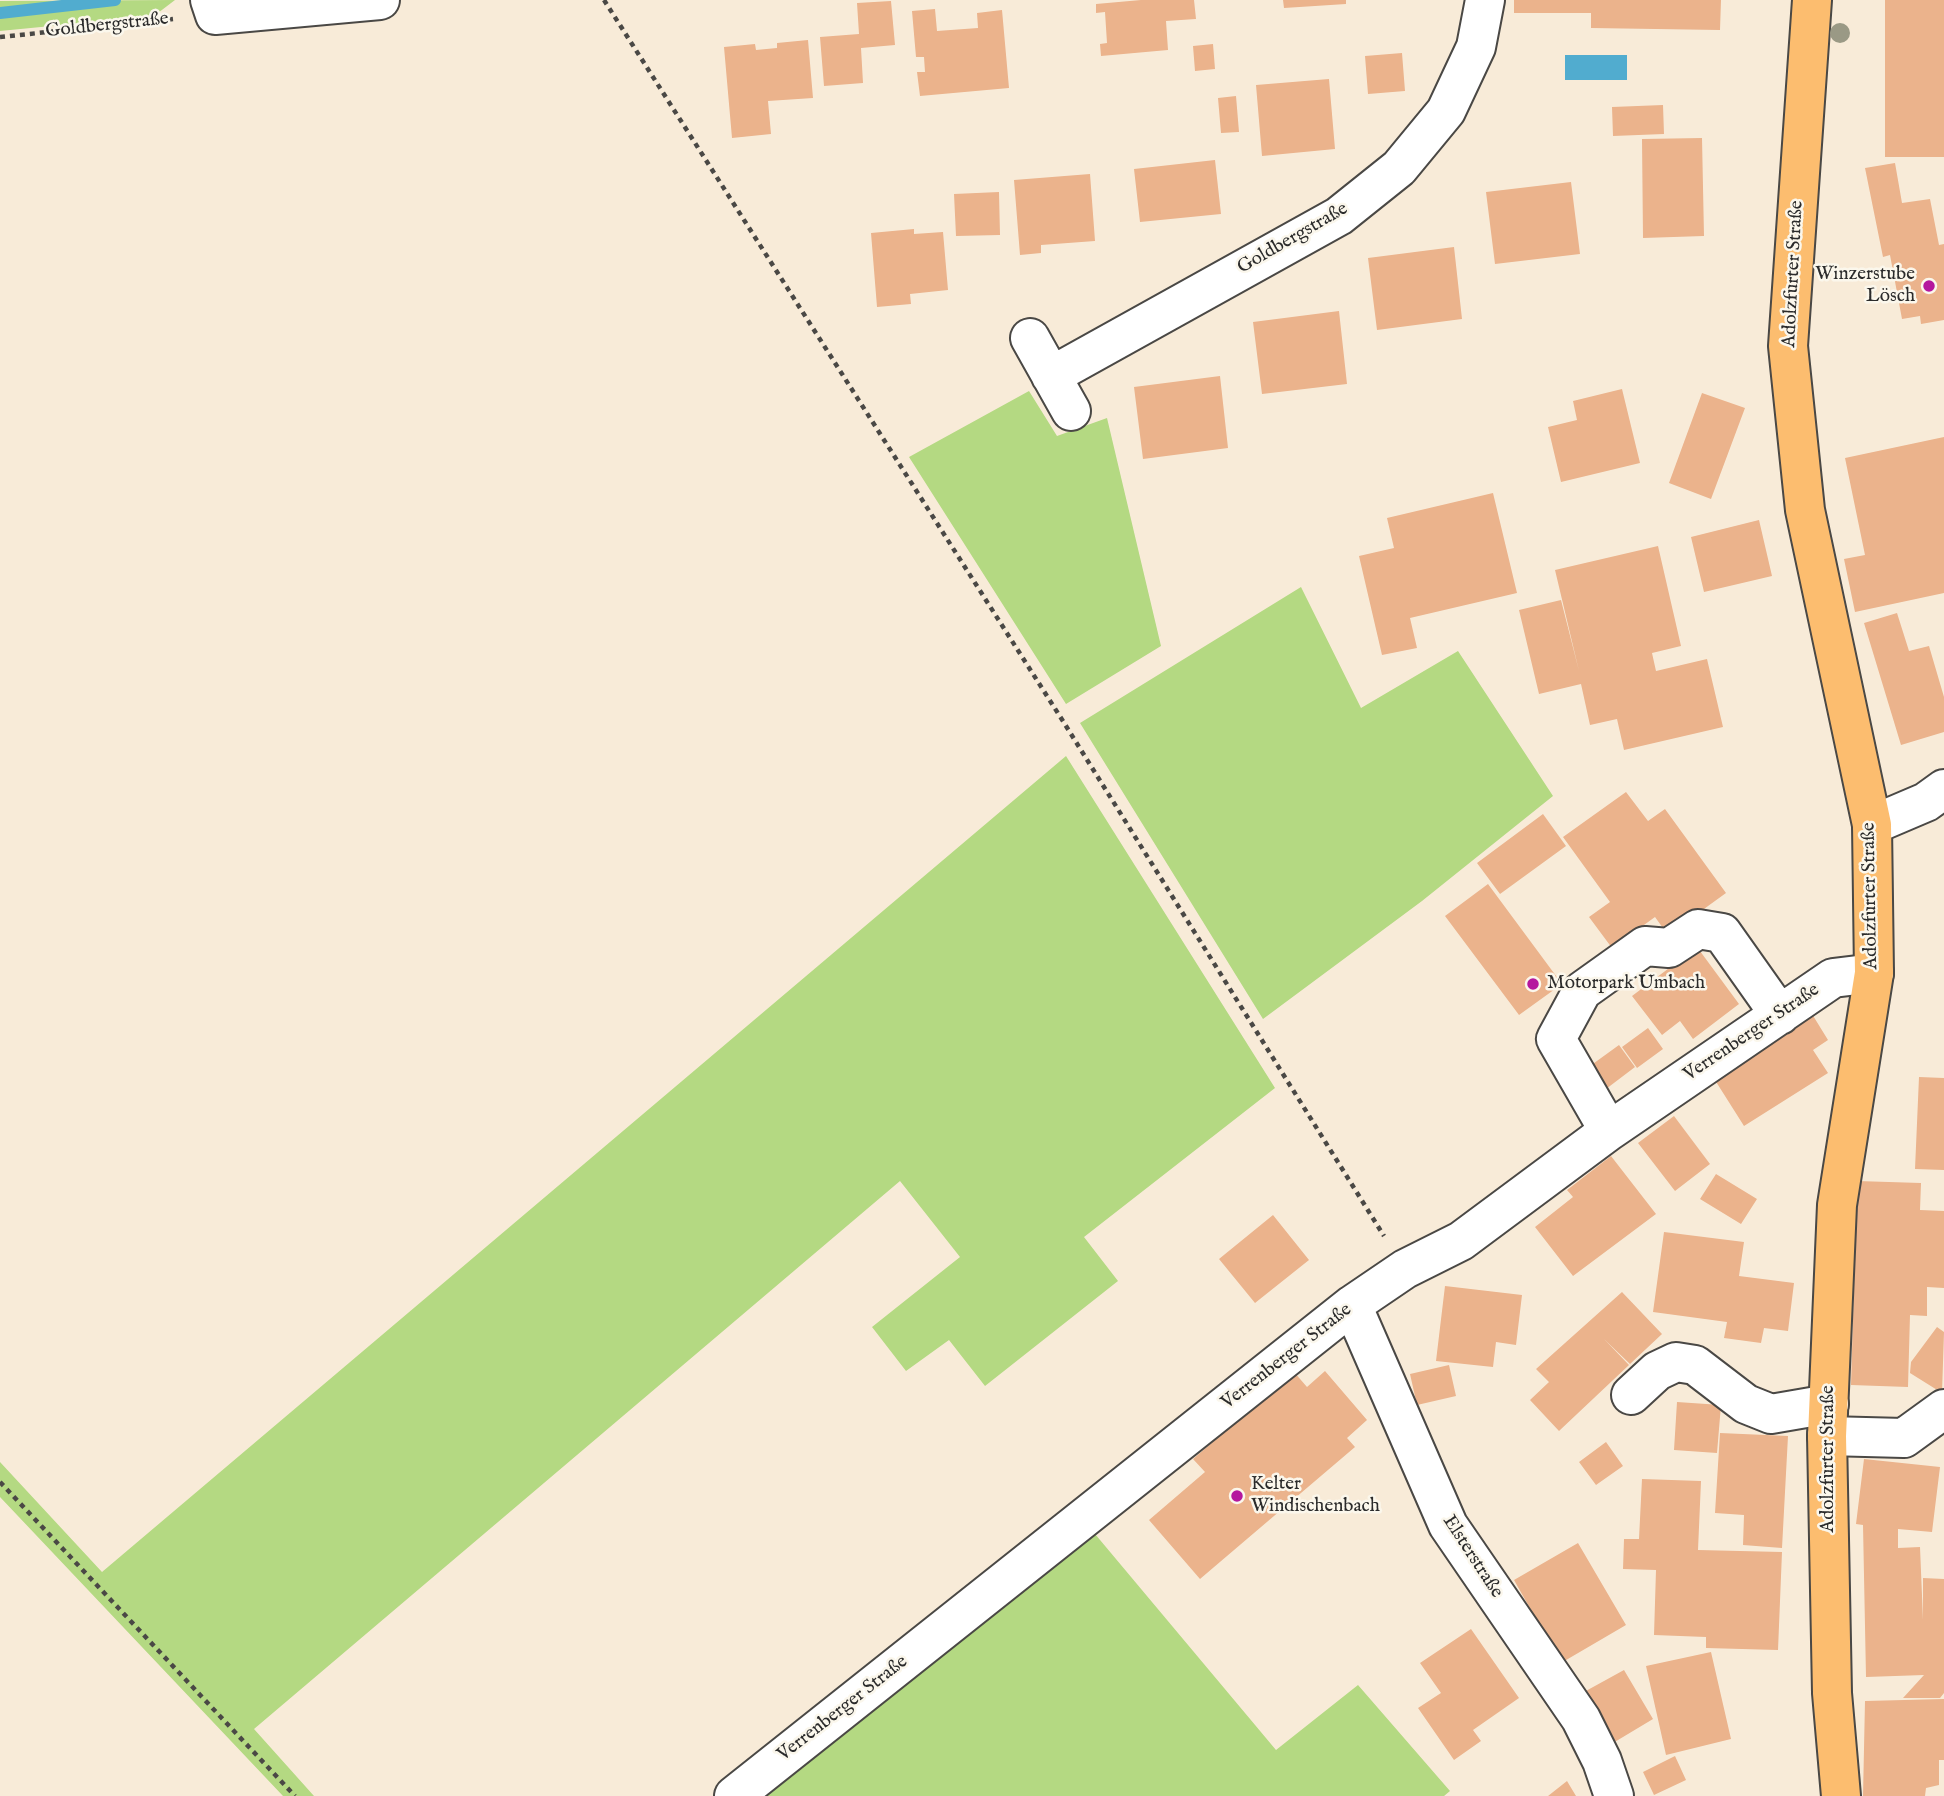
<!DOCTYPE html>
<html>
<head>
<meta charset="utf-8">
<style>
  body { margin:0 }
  canvas { display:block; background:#f8ebd8 }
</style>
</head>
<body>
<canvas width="1944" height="1796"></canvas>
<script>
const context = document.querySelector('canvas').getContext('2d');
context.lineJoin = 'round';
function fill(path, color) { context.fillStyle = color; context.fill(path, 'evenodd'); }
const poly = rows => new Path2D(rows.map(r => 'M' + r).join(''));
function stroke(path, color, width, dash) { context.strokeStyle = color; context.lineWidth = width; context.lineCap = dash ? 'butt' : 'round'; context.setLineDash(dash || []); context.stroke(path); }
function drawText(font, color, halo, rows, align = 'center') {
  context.font = font + ' "IM FELL English",serif'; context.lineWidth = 5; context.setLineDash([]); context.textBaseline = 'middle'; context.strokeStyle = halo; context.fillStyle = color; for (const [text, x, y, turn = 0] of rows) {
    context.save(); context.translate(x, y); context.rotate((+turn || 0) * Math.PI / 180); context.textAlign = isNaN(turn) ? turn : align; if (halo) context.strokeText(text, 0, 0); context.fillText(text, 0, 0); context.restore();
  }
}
const green = poly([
  [175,0,154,16,0,31,0,1],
  [1029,391,1057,436,1107,418,1161,646,1066,704,909,457],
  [1301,587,1361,708,1458,651,1553,796,1422,901,1263,1019,1080,723],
  [1066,756,1275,1088,1084,1237,1118,1281,985,1386,949,1340,906,1371,872,1327,960,1257,900,1181,254,1729,314,1796,283,1796,0,1497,0,1462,102,1572],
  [1090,1528,1276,1750,1358,1685,1450,1791,1444,1796,756,1796]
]);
const water = poly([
  [1565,55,1627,55,1627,80,1565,80]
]);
const stream = poly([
  [0,13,115,0]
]);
const building = poly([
  [1141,0,1194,0,1196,19,1166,21,1168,50,1101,56,1100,44,1107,43,1105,12,1096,13,1096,4],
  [1283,0,1346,0,1346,4,1284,8],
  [1514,0,1721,0,1720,30,1591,28,1591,13,1514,13],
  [1885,0,1944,0,1944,157,1885,157],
  [891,1,895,45,861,48,863,83,824,86,820,37,859,34,857,3],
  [935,9,937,31,978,28,977,13,1002,10,1009,88,920,96,917,72,925,72,924,57,916,57,912,11],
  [808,40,813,98,768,101,771,134,732,138,724,47,755,44,756,50,777,48,777,43],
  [1213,44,1215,69,1195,71,1193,46],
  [1402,53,1405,91,1368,94,1365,56],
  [1329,79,1335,149,1262,156,1256,85],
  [1236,96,1239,132,1221,133,1218,98],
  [1663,105,1664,134,1613,136,1612,107],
  [1702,138,1704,236,1643,238,1642,139],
  [1215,160,1221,214,1140,222,1134,169],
  [1895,163,1902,203,1930,199,1939,245,1944,244,1944,320,1921,324,1920,316,1902,319,1890,255,1883,257,1865,168],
  [1090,174,1095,241,1041,245,1041,253,1020,255,1014,180],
  [1571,182,1580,254,1495,264,1486,192],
  [999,192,1000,235,956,236,954,194],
  [914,229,914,234,943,232,948,290,910,294,911,304,877,307,871,233],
  [1454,247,1462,319,1377,330,1368,258],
  [1339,311,1347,384,1262,394,1253,322],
  [1220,376,1228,448,1143,459,1134,387],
  [1622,389,1640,463,1561,482,1548,427,1577,420,1573,401],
  [1702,393,1745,408,1711,499,1669,483],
  [1944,437,1944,593,1855,612,1844,559,1865,555,1845,458],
  [1493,493,1517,593,1410,618,1417,648,1382,655,1359,556,1394,548,1387,518],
  [1759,520,1772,576,1704,592,1691,537],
  [1658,546,1681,646,1652,653,1656,671,1707,659,1723,727,1624,750,1617,719,1590,725,1581,684,1539,694,1519,610,1561,600,1579,671,1555,570],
  [1897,613,1909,651,1929,646,1944,697,1944,732,1901,745,1864,623],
  [1626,792,1648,821,1665,809,1726,893,1668,935,1655,917,1612,948,1589,917,1610,902,1563,837],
  [1543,814,1566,846,1500,894,1477,863],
  [1488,884,1562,984,1519,1015,1445,916],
  [1697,947,1739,1004,1693,1039,1680,1021,1662,1035,1632,996],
  [1812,1014,1828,1040,1813,1050,1828,1073,1744,1126,1713,1077],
  [1648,1028,1663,1049,1637,1068,1622,1047],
  [1619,1045,1635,1067,1606,1089,1590,1066],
  [1919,1077,1944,1078,1944,1170,1915,1169],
  [1674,1116,1710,1164,1675,1191,1638,1143],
  [1611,1156,1656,1214,1573,1276,1535,1227,1573,1197,1567,1190],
  [1716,1174,1757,1199,1741,1224,1700,1199],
  [1857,1181,1921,1183,1920,1210,1944,1211,1944,1288,1927,1287,1927,1316,1910,1315,1908,1387,1851,1385],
  [1273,1215,1309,1260,1255,1303,1219,1259],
  [1664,1232,1744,1242,1739,1276,1794,1283,1788,1331,1764,1328,1761,1343,1724,1338,1727,1322,1653,1312],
  [1445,1286,1522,1295,1516,1345,1496,1342,1493,1367,1436,1361],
  [1622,1292,1662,1334,1630,1364,1604,1339,1629,1365,1559,1431,1530,1400,1549,1382,1536,1369],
  [1937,1327,1944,1332,1942,1393,1910,1373,1911,1362],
  [1449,1365,1456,1396,1417,1405,1410,1374],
  [1325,1371,1367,1420,1347,1438,1355,1447,1200,1579,1149,1520,1205,1472,1193,1459,1294,1372,1307,1387],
  [1677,1402,1721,1405,1717,1453,1674,1450],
  [1720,1433,1788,1436,1782,1548,1743,1545,1744,1515,1715,1513],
  [1606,1442,1623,1466,1596,1485,1579,1462],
  [1864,1459,1940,1467,1932,1532,1898,1529,1898,1548,1920,1547,1923,1620,1923,1578,1944,1579,1944,1693,1940,1698,1903,1698,1924,1675,1866,1677,1863,1525,1856,1524],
  [1642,1479,1701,1481,1698,1550,1782,1552,1778,1650,1706,1648,1706,1637,1654,1635,1656,1570,1623,1569,1624,1539,1639,1539],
  [1578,1543,1626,1625,1561,1663,1514,1580],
  [1471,1629,1519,1698,1473,1730,1481,1741,1454,1760,1418,1708,1441,1693,1420,1663],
  [1711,1652,1731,1739,1666,1755,1646,1666],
  [1624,1670,1653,1719,1613,1743,1584,1692],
  [1944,1699,1944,1760,1939,1760,1939,1785,1926,1788,1925,1796,1863,1796,1865,1701],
  [1675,1756,1686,1780,1654,1795,1643,1772],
  [1567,1781,1576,1796,1548,1796]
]);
const path = poly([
  [604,0,1061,718,1384,1236],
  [0,37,173,19],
  [0,1482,295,1796]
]);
const minor = poly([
  [210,0,215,15,380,0],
  [1030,338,1071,411],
  [1051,376,1339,216,1399,168,1446,111,1476,47,1485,0],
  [1872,825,1926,802,1944,789],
  [1609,1131,1556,1039,1582,991,1645,946,1669,948,1698,929,1722,933,1780,1015],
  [1352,1305,1448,1525,1581,1719,1602,1761,1614,1796],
  [1631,1395,1657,1371,1676,1362,1695,1365,1746,1404,1771,1414,1829,1404],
  [1827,1436,1904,1438,1944,1409],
  [734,1796,1352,1305,1405,1269,1461,1241,1609,1131,1833,978,1874,973]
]);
const major = poly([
  [1812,0,1788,346,1805,510,1872,825,1874,973,1837,1205,1827,1436,1832,1693,1841,1796]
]);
const trees = [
  [1840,33]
];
const markers = [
  [1929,286,7,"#b5179e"],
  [1533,984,7,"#b5179e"],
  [1237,1496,7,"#b5179e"]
];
const streetNames = [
  ["Goldbergstraße",107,26,-6],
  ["Goldbergstraße",1293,239,-30],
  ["Adolzfurter Straße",1794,274,-87],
  ["Adolzfurter Straße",1871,896,-91],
  ["Verrenberger Straße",1752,1033,-34],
  ["Verrenberger Straße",1287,1357,-38],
  ["Adolzfurter Straße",1829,1459,-90],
  ["Elsterstraße",1472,1557,57],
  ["Verrenberger Straße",843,1709,-38]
];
const poiNames = [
  ["Winzerstube",1915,275,"right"],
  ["Lösch",1915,297,"right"],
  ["Motorpark Umbach",1547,984],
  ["Kelter",1251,1485],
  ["Windischenbach",1251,1507]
];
fill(green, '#b4d982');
fill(water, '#51accf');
stroke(stream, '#51accf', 12);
fill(building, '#ebb38c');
stroke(minor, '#4a4845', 42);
stroke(major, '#4a4845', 42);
stroke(path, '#4a4845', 4.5, [5, 5]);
stroke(minor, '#fff', 38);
stroke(major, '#fcbd6f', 38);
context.fillStyle = '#9a9985';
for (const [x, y] of trees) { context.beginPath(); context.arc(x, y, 10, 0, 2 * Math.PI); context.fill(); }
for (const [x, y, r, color] of markers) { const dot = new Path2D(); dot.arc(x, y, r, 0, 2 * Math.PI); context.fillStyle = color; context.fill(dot); stroke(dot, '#fbf7ec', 2.5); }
drawText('19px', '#2b2b2b', '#fbf7ec', streetNames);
drawText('19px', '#2b2b2b', '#fbf7ec', poiNames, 'left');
</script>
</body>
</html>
